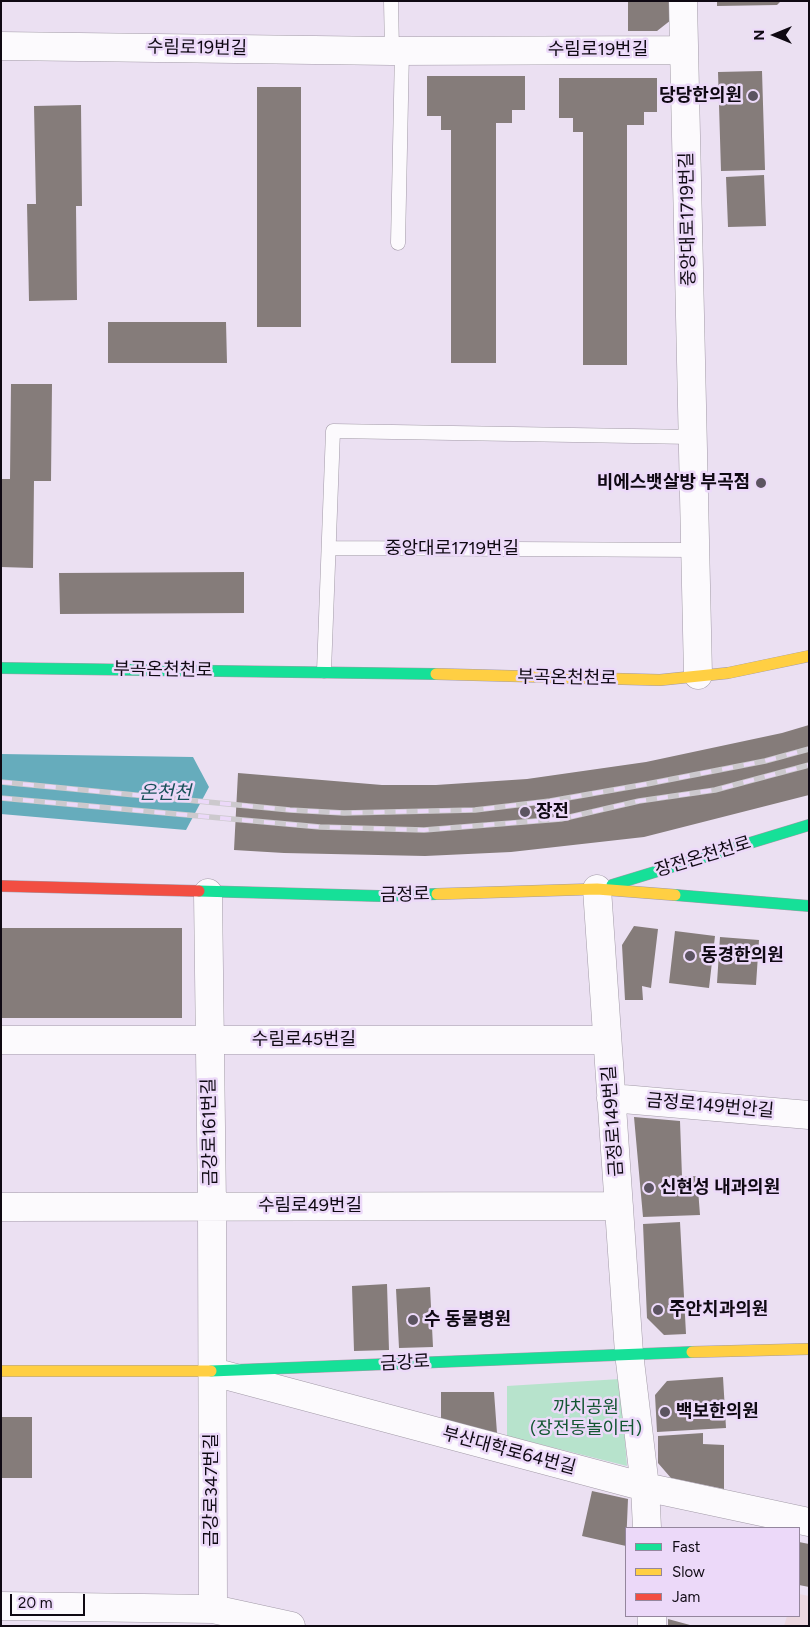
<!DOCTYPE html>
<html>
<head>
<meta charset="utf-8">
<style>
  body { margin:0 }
  #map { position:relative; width:810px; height:1627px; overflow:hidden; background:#ebe0f2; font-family:Figtree,sans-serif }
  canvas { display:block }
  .frame { position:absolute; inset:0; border:2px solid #0f0913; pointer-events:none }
  .legend { position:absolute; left:625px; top:1527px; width:175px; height:90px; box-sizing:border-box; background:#ecd9f9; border:1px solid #94869d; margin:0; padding:6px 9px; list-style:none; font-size:15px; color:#0f0913 }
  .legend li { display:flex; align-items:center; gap:10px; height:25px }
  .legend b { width:25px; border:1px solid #94869d }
  .north { position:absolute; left:750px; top:10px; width:50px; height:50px; -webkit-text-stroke:4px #ecd9f9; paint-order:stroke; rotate:270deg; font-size:14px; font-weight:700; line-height:20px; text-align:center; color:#0f0913 }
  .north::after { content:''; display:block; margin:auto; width:18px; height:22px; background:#0f0913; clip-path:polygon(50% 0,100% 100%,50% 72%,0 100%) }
  .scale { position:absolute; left:10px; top:1594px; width:75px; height:22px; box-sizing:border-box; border:2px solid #0f0913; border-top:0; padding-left:6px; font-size:15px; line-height:18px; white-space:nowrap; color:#0f0913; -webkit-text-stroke:4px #ecd9f9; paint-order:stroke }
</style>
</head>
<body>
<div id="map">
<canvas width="810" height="1627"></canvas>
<div class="frame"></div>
<ul class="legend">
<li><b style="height:6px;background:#16e098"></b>Fast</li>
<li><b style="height:6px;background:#ffcf43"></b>Slow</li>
<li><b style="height:6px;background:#f24e42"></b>Jam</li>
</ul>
<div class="north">N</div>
<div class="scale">20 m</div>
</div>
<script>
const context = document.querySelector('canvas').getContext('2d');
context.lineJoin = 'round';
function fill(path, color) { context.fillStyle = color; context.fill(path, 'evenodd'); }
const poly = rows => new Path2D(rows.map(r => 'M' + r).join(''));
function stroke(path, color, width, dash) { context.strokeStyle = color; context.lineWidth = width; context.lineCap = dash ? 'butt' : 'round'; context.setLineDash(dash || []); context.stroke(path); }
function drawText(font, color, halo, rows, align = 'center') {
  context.font = font + ' Figtree,"Noto Sans KR",sans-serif'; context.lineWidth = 5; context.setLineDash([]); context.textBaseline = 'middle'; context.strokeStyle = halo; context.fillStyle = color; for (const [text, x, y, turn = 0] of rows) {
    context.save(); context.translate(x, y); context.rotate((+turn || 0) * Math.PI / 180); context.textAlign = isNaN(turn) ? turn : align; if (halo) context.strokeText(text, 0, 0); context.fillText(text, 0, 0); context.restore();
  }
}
const commercial = poly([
  [799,1594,809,1596,809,1626,784,1626,787,1616,799,1616]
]);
const green = poly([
  [620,1379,627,1466,507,1436,507,1386]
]);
const water = poly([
  [1,754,193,757,209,787,186,830,1,814]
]);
const building = poly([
  [628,1,671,1,671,20,657,31,628,31],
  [717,1,781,1,777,5,717,6],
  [762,71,765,170,721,171,718,72],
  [427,76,525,76,525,110,512,110,512,123,496,123,496,363,451,363,451,130,441,130,441,116,427,116],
  [559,78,657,78,657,112,644,112,644,125,627,125,627,365,583,365,583,132,573,132,573,118,559,118],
  [257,87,301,87,301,327,257,327],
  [81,105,82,206,76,206,77,300,29,301,27,204,36,204,34,106],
  [764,175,766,226,728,227,726,177],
  [108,322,226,322,227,363,108,363],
  [11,384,52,384,51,481,34,481,33,568,1,567,1,479,10,479],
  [244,572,244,613,60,614,59,573],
  [809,725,809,795,644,837,511,852,425,856,284,853,234,850,238,773,382,785,436,785,527,779,646,762,782,733],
  [634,926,658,929,651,988,642,986,643,1000,625,1000,622,945],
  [1,928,182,928,182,1018,1,1018],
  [675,931,715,936,709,988,669,983],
  [720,937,759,940,756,985,717,983],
  [634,1117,680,1121,682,1177,697,1176,700,1215,643,1217],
  [680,1222,686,1334,664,1335,647,1318,643,1224],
  [387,1284,389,1350,354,1351,352,1286],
  [430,1287,433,1347,399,1348,396,1289],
  [723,1377,726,1428,657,1432,655,1395,667,1381],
  [441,1392,494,1392,497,1433,441,1421],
  [1,1417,32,1417,32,1478,1,1478],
  [703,1433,703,1444,724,1445,724,1489,671,1478,658,1463,658,1436],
  [592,1491,628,1499,626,1546,582,1536],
  [799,1542,809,1544,809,1587,799,1585],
  [668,1619,690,1625,690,1626,668,1626]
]);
const lane = poly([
  [391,1,392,51],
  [398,243,402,51],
  [329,548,695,550],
  [324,671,333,431,693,437]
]);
const street = poly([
  [683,1,698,675],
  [1,46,392,51,684,50],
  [597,889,629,1353,645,1487,647,1528],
  [208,893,212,1206,213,1609],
  [1,1040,607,1040],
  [611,1098,809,1115],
  [1,1207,619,1206],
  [217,1373,645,1487,809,1522],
  [1,1606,213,1609,291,1626],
  [652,1616,652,1626]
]);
const fast = poly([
  [1,668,436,674],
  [612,885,809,825],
  [199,891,379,896,437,894],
  [675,895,809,906],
  [211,1371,692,1352]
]);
const slow = poly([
  [436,674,660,680,728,673,809,656],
  [437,894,597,889,675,895],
  [692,1352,809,1349],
  [1,1371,211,1371]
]);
const jam = poly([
  [1,886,199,891]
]);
const rail = poly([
  [1,782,290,810,344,813,475,810,550,801,647,784,765,761,809,749],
  [1,798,320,827,424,830,561,819,639,801,715,790,809,765]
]);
const markers = [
  [753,96,6,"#5c5461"],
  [761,483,6,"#5c5461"],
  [525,812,6,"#5c5461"],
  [690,956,6,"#5c5461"],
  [649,1188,6,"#5c5461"],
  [658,1310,6,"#5c5461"],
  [413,1320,6,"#5c5461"],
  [665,1412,6,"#5c5461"]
];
const streetNames = [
  ["수림로19번길",197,48,1],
  ["수림로19번길",598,50],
  ["중앙대로1719번길",688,219,-91],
  ["중앙대로1719번길",452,549],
  ["부곡온천천로",163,670,1],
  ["부곡온천천로",567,678,1],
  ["장전온천천로",703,857,-17],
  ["금정로",405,895,-1],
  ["수림로45번길",304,1040],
  ["금정로149번안길",710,1106,5],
  ["금정로149번길",613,1121,-94],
  ["금강로161번길",210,1132,-91],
  ["수림로49번길",310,1206],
  ["금강로",405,1363,-3],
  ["부산대학로64번길",509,1451,15],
  ["금강로347번길",212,1490,-90]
];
const poiNames = [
  ["당당한의원",742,96,"right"],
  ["비에스뱃살방 부곡점",750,483,"right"],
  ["장전",536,812],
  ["동경한의원",701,956],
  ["신현성 내과의원",660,1188],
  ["주안치과의원",669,1310],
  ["수 동물병원",424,1320],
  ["백보한의원",676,1412]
];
const parkNames = [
  ["까치공원",586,1408],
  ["(장전동놀이터)",586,1429]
];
const waterNames = [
  ["온천천",165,793]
];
fill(commercial, '#ebd7e0');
fill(green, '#b7e3cc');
fill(water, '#66acbc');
fill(building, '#857c7a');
stroke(lane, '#a29aa7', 15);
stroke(street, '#a29aa7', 29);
stroke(fast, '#a29aa7', 12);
stroke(slow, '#a29aa7', 12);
stroke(jam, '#a29aa7', 12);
stroke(lane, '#fcfafd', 14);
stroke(street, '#fcfafd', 28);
stroke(fast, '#16e098', 11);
stroke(slow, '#ffcf43', 11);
stroke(jam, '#f24e42', 11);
stroke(rail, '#ccc9cd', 5.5);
stroke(rail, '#ecd9f9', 4, [11]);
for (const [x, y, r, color] of markers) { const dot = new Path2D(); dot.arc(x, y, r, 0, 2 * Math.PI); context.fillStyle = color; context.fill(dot); stroke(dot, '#ecd9f9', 2); }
drawText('18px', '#0f0913', '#ecd9f9', streetNames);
drawText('bold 18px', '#0f0913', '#ecd9f9', poiNames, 'left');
drawText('18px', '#145733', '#ecd9f9', parkNames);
drawText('italic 19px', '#19515a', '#ecd9f9', waterNames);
</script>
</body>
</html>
